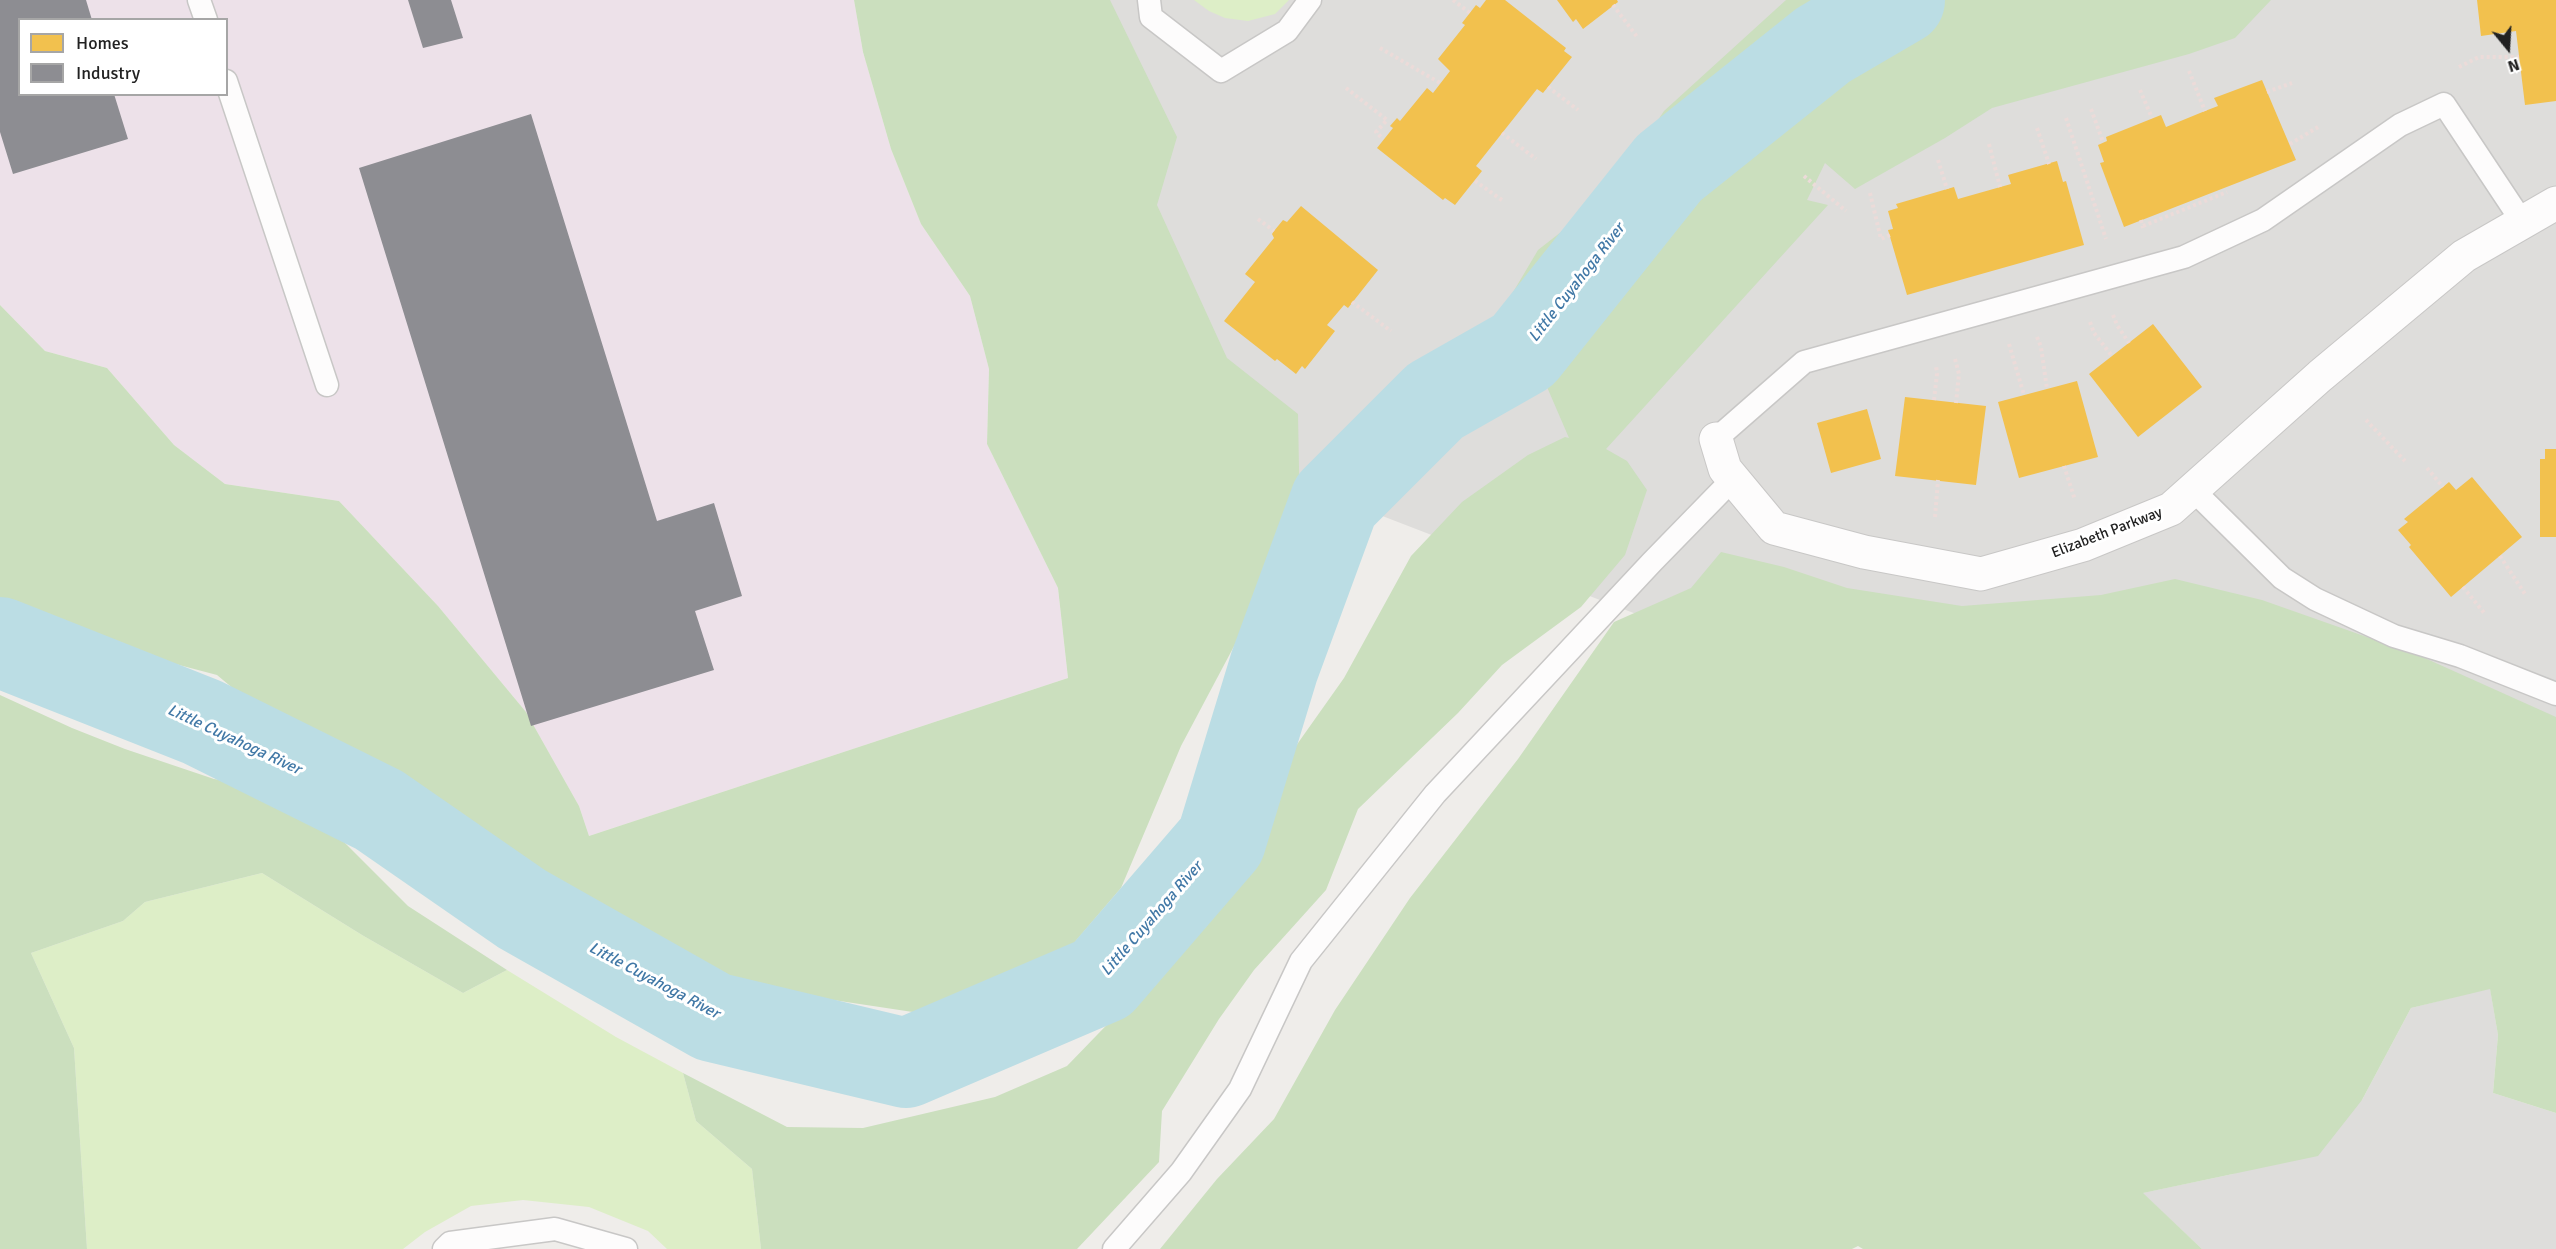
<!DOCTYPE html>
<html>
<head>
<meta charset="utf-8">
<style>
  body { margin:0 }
  #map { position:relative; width:2556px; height:1249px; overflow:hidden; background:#efedea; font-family:Signika,sans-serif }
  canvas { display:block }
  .legend { position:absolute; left:18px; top:18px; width:210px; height:78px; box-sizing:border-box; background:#fff; border:2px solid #a6a6a6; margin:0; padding:8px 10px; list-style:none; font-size:18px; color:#212121 }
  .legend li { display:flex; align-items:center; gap:12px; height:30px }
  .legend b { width:30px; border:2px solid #a6a6a6 }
  .north { position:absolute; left:2478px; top:18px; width:60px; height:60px; -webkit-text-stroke:4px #fff; paint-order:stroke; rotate:162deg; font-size:16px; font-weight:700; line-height:24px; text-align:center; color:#212121 }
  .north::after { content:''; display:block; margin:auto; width:21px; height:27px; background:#212121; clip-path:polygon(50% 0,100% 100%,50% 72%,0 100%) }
</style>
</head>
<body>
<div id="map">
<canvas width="2556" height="1249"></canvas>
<ul class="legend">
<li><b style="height:16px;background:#f2c14e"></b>Homes</li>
<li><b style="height:16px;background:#8d8d92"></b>Industry</li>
</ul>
<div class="north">N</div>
</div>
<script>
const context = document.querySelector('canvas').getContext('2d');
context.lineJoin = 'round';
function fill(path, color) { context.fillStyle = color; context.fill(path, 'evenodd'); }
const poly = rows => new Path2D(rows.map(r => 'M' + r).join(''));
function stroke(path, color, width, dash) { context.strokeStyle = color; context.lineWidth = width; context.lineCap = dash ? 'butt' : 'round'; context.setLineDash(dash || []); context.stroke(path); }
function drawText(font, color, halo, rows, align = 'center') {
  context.font = font + ' Signika,sans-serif'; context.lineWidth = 6; context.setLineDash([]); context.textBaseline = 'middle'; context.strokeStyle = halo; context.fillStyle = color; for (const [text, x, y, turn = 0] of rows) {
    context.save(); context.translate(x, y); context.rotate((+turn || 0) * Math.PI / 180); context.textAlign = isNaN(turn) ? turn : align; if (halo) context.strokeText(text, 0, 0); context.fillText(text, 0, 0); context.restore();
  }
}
const residential = poly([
  [945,0,2556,0,2556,838,2131,805,1157,429],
  [2490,988,2498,1035,2493,1093,2556,1113,2556,1249,2202,1249,2142,1193,2233,1174,2362,1100,2411,1008]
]);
const industrial = poly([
  [0,0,854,0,863,52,891,149,921,224,970,296,989,369,987,444,1058,588,1068,678,589,836,579,806,526,712,438,606,339,501,225,484,174,445,107,368,45,351,0,305],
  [20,20,226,20,226,94,20,94]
]);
const grass = poly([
  [1194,0,1289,0,1275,14,1248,21,1225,18,1209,11],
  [262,873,362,935,463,993,507,970,616,1037,683,1073,696,1121,752,1169,761,1249,667,1249,648,1231,589,1207,523,1200,471,1206,425,1232,403,1249,87,1249,74,1048,31,953,123,921,145,902]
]);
const forest = poly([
  [854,0,1110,0,1177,137,1157,205,1227,358,1298,414,1300,522,1181,746,1121,888,1051,970,959,1019,714,982,643,951,515,876,470,822,333,741,253,705,217,675,141,655,0,603,0,305,45,351,107,368,174,445,225,484,339,501,438,606,526,712,579,806,589,836,1068,678,1058,588,987,444,989,369,970,296,921,224,891,149,863,52],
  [1786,0,2271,0,2235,38,2189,54,1992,108,1945,138,1855,189,1825,163,1807,200,1828,205,1606,449,1627,461,1647,490,1625,555,1581,607,1502,665,1458,713,1358,809,1326,890,1254,970,1219,1019,1162,1111,1159,1162,1077,1249,761,1249,752,1169,696,1121,683,1073,787,1127,863,1128,995,1097,1067,1066,1126,1005,1185,918,1235,862,1267,795,1298,743,1344,678,1411,556,1462,502,1528,455,1565,437,1569,438,1509,299,1538,250,1607,196,1664,111],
  [1721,552,1784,567,1847,588,1962,606,2101,595,2175,579,2262,600,2418,655,2556,717,2556,1113,2493,1093,2498,1035,2490,989,2411,1008,2362,1100,2318,1156,2143,1193,2202,1249,1863,1249,1858,1246,1852,1249,1160,1249,1217,1179,1274,1119,1335,1010,1410,898,1518,759,1614,622,1691,588],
  [0,695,72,728,125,749,214,779,259,785,341,839,408,906,507,970,463,993,362,935,262,873,145,902,123,921,31,953,74,1048,87,1249,0,1249]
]);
const homes = poly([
  [1486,0,1505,0,1566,48,1564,51,1572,57,1543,93,1537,89,1476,166,1482,171,1455,205,1445,198,1443,200,1377,148,1393,128,1390,126,1397,118,1400,121,1427,88,1433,93,1450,71,1438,59,1465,25,1462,23,1476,5,1480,8],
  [1557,0,1617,0,1618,2,1583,29,1576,19,1573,22],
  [2477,0,2556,0,2556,101,2525,105,2516,31,2481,36],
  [2262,80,2296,160,2124,227,2100,163,2104,162,2098,145,2107,141,2106,137,2161,115,2166,127,2205,111,2218,106,2214,98],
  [2057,161,2063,182,2066,181,2084,245,1907,295,1888,230,1893,229,1888,211,1898,208,1896,204,1954,187,1958,199,2011,184,2008,175],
  [1301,206,1378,270,1348,308,1344,305,1327,325,1335,331,1305,369,1302,366,1296,374,1277,359,1275,361,1224,321,1255,282,1245,274,1274,238,1272,234,1274,231,1283,220,1287,222],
  [2153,324,2202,387,2138,437,2089,374],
  [2077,381,2098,457,2019,478,1998,402],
  [1905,397,1986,406,1976,485,1895,476],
  [1867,409,1881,459,1831,473,1817,423],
  [2545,449,2556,449,2556,537,2540,537,2540,459,2545,459],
  [2472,477,2522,537,2451,597,2409,547,2411,545,2398,530,2408,522,2404,519,2449,482,2456,490]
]);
const industry = poly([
  [0,0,86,0,92,20,20,20,20,94,114,94,128,139,13,174,0,132],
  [408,0,451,0,463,38,423,48],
  [531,114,657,521,714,503,742,596,695,611,714,670,531,726,359,168]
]);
const river = poly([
  [0,642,202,722,379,810,522,909,713,1017,906,1063,1102,979,1221,841,1274,667,1335,501,1435,401,1523,351,1669,168,1823,45,1900,0]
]);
const path = poly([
  [1453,0,1470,13],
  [1613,5,1638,38],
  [1380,48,1440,83],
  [2459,67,2479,57,2519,57],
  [2189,71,2205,111],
  [1548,87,1578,110],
  [1346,88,1387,120,1376,132,1383,139],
  [2140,90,2152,118],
  [2267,92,2292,83],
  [2091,109,2103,142],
  [2066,118,2106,239],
  [2037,128,2049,164],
  [1502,133,1536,159],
  [1989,144,2000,187],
  [2290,144,2318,127],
  [1938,160,1947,189],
  [1804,176,1846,211],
  [1475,181,1502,200],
  [1870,193,1881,239,1890,235],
  [1258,219,1274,231],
  [2141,220,2143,228],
  [2143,226,2227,192],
  [1352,302,1391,331],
  [2113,315,2117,325,2129,343],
  [2090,322,2094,333,2112,356],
  [2037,337,2041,347,2047,389],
  [2009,344,2024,395],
  [1955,359,1959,374,1956,403],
  [1934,400,1937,374,1936,365],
  [2366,420,2405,461],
  [2064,466,2075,500],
  [2427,468,2443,487],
  [1935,517,1938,480],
  [2500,556,2525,594],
  [2463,587,2485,614]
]);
const lane = poly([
  [199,0,206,20],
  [1149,0,1151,17,1221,71,1287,31,1310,0],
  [226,81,327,385],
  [1716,439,1804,362,2184,257,2263,220,2400,125,2444,104,2523,223],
  [2193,490,2282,578,2315,599,2394,636,2460,656,2556,694],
  [444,1249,450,1243,555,1229,626,1249],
  [1114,1249,1181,1172,1240,1089,1301,961,1435,794,1652,562,1733,479]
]);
const street = poly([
  [1716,439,1725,469,1774,528,1864,552,1981,574,2083,545,2171,509,2320,376,2464,256,2556,203]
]);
const streetNames = [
  ["Elizabeth Parkway",2107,533,-21]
];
const waterNames = [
  ["Little Cuyahoga River",1577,283,-52],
  ["Little Cuyahoga River",234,740,25],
  ["Little Cuyahoga River",1152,919,-49],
  ["Little Cuyahoga River",654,981,28]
];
fill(residential, '#dedddb');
fill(industrial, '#ede1e9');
fill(grass, '#ddeec7');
fill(forest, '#cbdfbe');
fill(homes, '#f2c14e');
fill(industry, '#8d8d92');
stroke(river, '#bbdde4', 90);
stroke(lane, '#c8c7c6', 25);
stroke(street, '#c8c7c6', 35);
stroke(path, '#ecdbd9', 4, [3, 3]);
stroke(lane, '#fdfcfc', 22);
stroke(street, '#fdfcfc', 33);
drawText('15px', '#212121', '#fff', streetNames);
drawText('italic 16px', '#4178a6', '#fff', waterNames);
</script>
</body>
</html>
